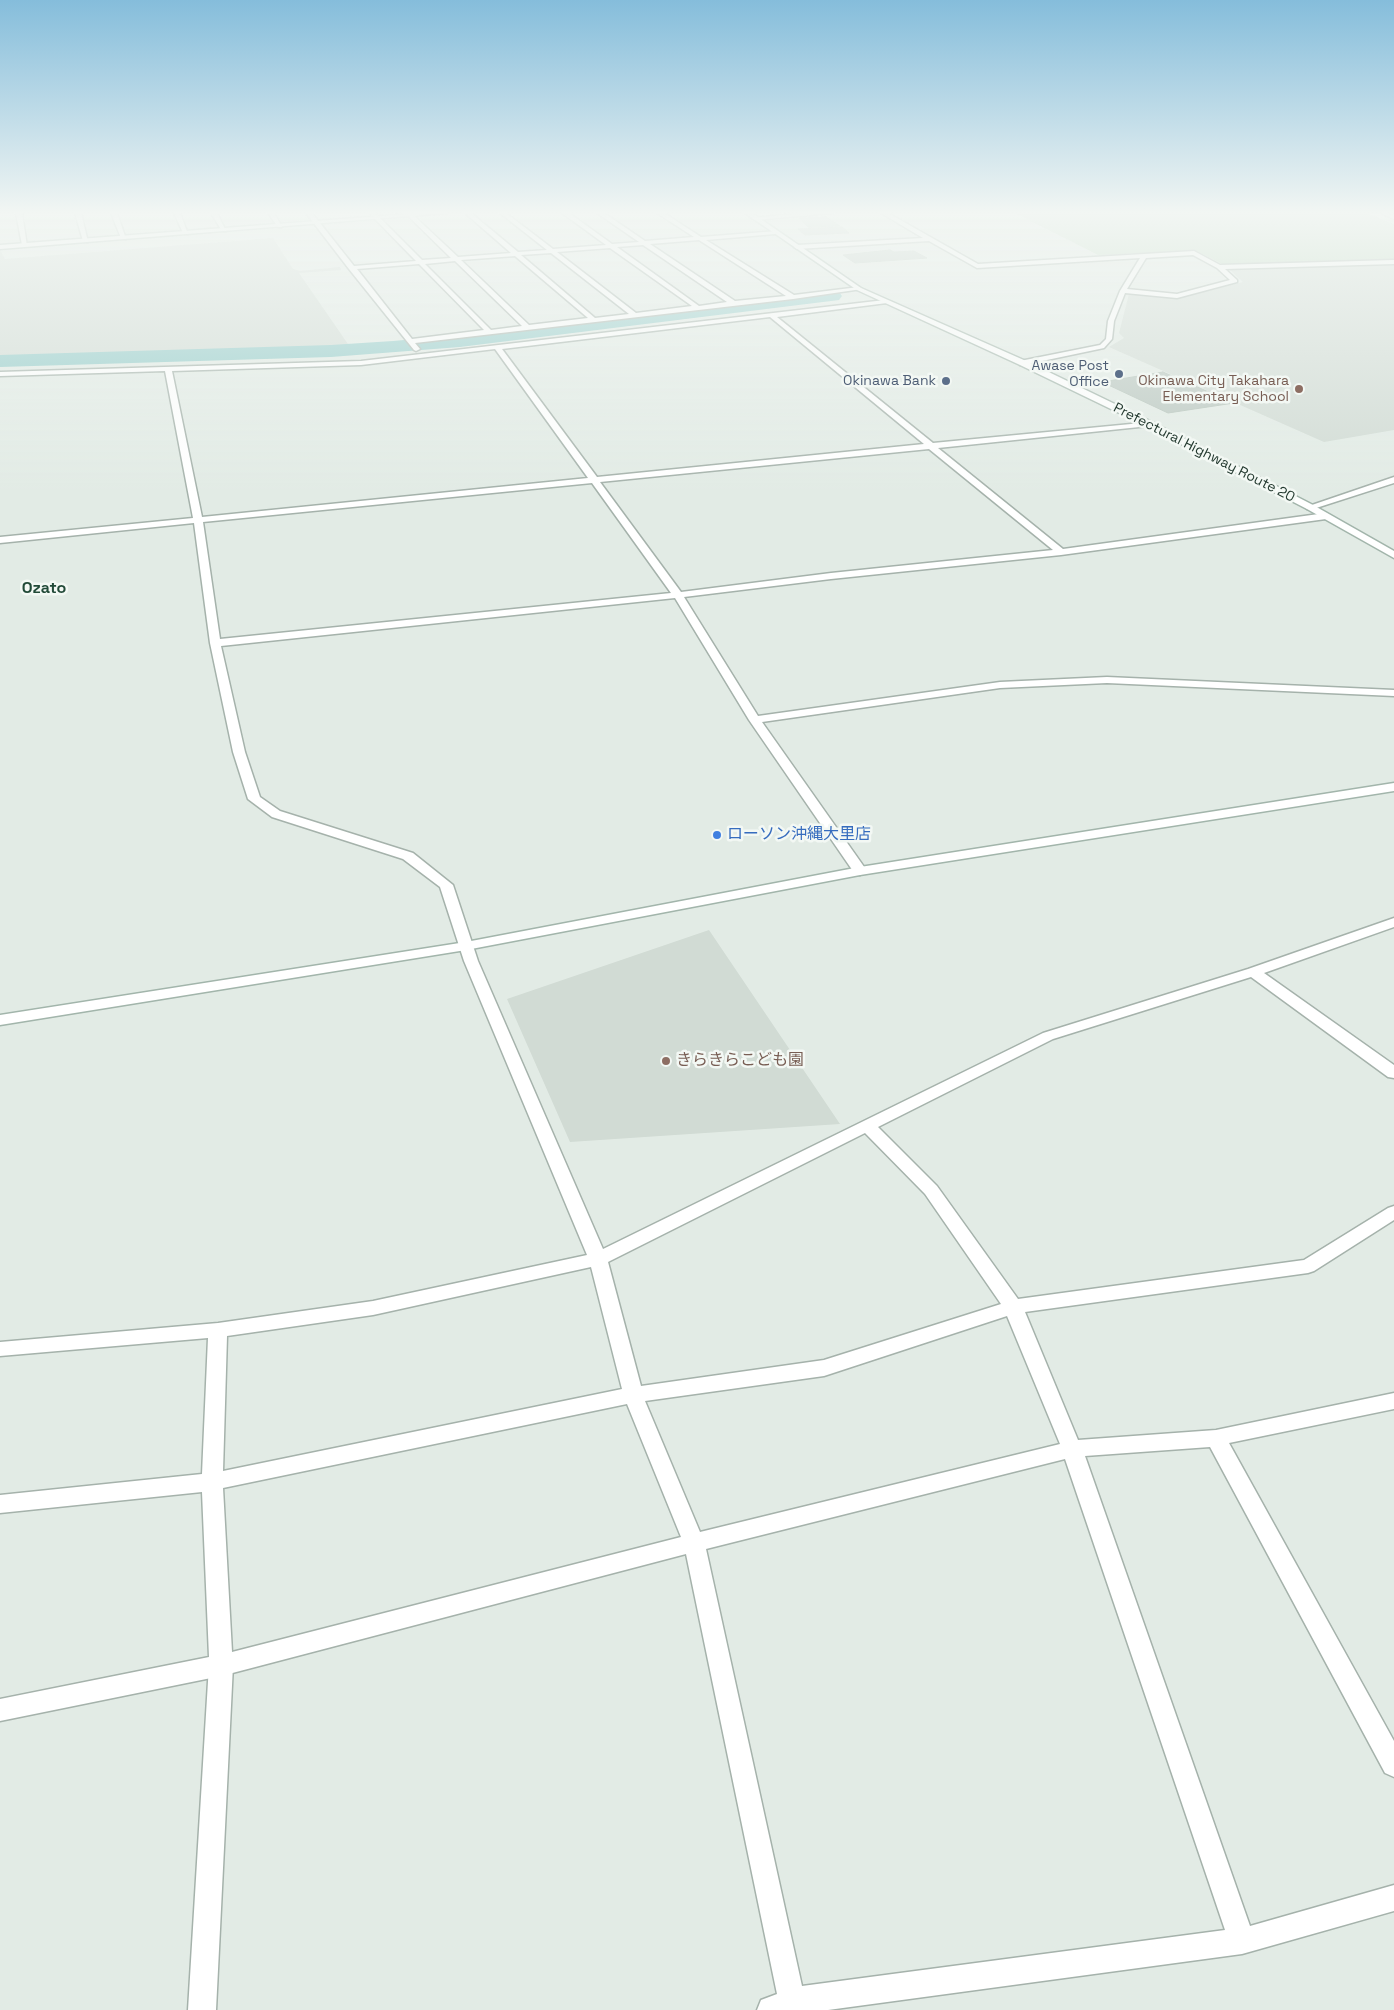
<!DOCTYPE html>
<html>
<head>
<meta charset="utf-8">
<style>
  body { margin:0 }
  canvas { display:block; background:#e2ebe5 }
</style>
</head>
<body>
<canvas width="1394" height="2010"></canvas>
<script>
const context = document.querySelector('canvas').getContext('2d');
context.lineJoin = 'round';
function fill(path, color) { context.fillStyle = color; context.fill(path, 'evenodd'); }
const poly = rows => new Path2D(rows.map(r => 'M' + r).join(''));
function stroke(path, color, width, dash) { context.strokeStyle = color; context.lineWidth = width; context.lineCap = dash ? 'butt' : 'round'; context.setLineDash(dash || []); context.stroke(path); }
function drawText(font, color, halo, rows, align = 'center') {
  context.font = font + ' "Space Grotesk","Noto Sans JP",sans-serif'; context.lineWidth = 5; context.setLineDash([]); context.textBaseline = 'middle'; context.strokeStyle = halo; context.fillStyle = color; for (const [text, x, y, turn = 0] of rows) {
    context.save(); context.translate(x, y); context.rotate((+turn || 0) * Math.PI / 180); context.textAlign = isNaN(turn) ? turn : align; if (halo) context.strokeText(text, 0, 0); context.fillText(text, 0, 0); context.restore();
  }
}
const built = poly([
  [273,238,293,269,300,271,340,267,341,270,299,273,350,347,0,360,0,250,5,259],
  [1394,264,1394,430,1324,442,1109,347,1124,338,1119,333,1129,294,1179,298,1243,282,1229,269],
  [709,930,840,1124,570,1142,507,999]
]);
const green = poly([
  [1015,213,1367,213,1394,224,1394,259,1224,265,1197,251,1098,255]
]);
const canal = poly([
  [833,291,839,292,842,296,839,300,460,347,331,357,0,367,0,355,331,345,393,341,460,335,833,291]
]);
const building = poly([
  [826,217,840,226,808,227,799,218,826,217],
  [842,227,849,233,805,235,798,229,842,227],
  [890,250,894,252,914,251,927,258,855,263,843,255,890,250],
  [1163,372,1234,403,1168,413,1102,382,1163,372]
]);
const lane = poly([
  [805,213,833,213,755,220,752,218,805,213],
  [221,1654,229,1657,233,1665,216,2010,188,2010,209,1665,213,1657,221,1654]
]);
const street = poly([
  [16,213,22,213,27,246,22,245,16,213],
  [75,213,81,213,88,242,83,241,75,213],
  [111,213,117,213,126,239,121,238,111,213],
  [174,213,180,213,188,234,183,233,174,213],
  [211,213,217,213,226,231,222,231,211,213],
  [268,213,274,213,282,227,278,227,268,213],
  [306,213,312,213,354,266,416,261,369,213,375,213,422,260,451,258,405,213,411,213,458,257,511,253,465,213,471,213,518,252,547,250,500,213,506,213,553,249,606,245,562,213,569,213,612,244,639,242,597,213,604,213,645,241,694,237,657,213,664,213,701,237,777,231,775,234,706,240,794,295,859,287,862,289,793,299,415,343,420,349,416,351,414,350,349,269,306,213],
  [699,240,786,296,735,301,650,244,699,240],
  [643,245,727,302,699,306,617,247,643,245],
  [610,248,692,306,636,313,557,252,610,248],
  [551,253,629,314,595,318,521,255,551,253],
  [515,256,588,318,529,325,461,260,515,256],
  [455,261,522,326,491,330,425,264,455,261],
  [419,264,484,330,412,339,357,269,419,264],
  [881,213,888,213,978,264,1194,251,1220,265,1394,260,1394,264,1225,269,1237,280,1237,282,1177,298,1125,293,1114,321,1112,339,1104,348,1023,365,1020,365,1020,361,1100,345,1106,339,1108,321,1120,291,1140,258,977,268,929,241,797,249,794,247,797,245,923,238,881,213],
  [1193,255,1217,268,1230,280,1177,294,1127,289,1146,258,1193,255],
  [1382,213,1394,215,1394,219,1383,214,1382,213],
  [885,300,887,301,887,303,777,317,933,443,1152,422,1153,424,1149,426,938,448,1063,549,1326,513,1331,516,1326,519,1061,555,831,579,684,597,758,716,1000,682,1107,677,1394,690,1394,696,1107,683,1000,688,762,722,867,871,860,875,855,874,749,720,675,598,221,646,245,752,260,797,280,811,413,853,453,885,478,961,603,1249,1043,1033,1248,969,1394,918,1394,927,1264,973,1394,1065,1394,1078,1388,1077,1251,977,1053,1039,878,1127,937,1186,1018,1299,1304,1260,1388,1208,1394,1206,1394,1220,1314,1271,1308,1273,1025,1312,1078,1440,1216,1430,1394,1393,1394,1409,1229,1443,1394,1741,1394,1777,1385,1773,1210,1447,1085,1456,1250,1926,1394,1885,1394,1911,1242,1954,828,2010,757,2010,761,2000,777,1994,686,1554,221,1676,0,1721,0,1699,209,1657,202,1492,0,1513,0,1495,202,1474,208,1338,0,1356,0,1342,218,1323,373,1301,587,1255,464,961,440,887,403,859,272,817,248,799,233,752,210,643,194,523,0,543,0,537,193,518,165,371,0,376,0,372,361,361,885,300],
  [770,317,924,444,597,477,502,349,770,317],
  [495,349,588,478,202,517,172,371,361,365,495,349],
  [929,449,1053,550,831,573,681,592,600,482,929,449],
  [592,483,671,593,220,639,203,522,592,483],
  [865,1133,925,1194,1001,1304,824,1360,641,1386,608,1262,865,1133],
  [591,1267,622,1389,223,1471,227,1336,373,1315,591,1267],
  [1007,1316,1060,1444,700,1532,645,1401,824,1376,1007,1316],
  [627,1404,681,1537,232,1652,223,1488,627,1404],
  [1065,1459,1225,1930,802,1986,706,1549,1065,1459],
  [1394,477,1394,483,1313,509,1307,509,1306,507,1394,477]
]);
const secondary = poly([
  [422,213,447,213,0,249,0,245,422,213],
  [745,213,752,213,861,288,1026,361,1152,422,1313,505,1394,551,1394,558,1307,509,1146,426,1020,365,857,290,745,213],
  [1394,783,1394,791,860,875,466,950,0,1025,0,1015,466,942,860,867,1394,783]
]);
const markers = [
  [1119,374,5,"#5c6f8a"],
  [946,381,5,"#5c6f8a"],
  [1299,389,5,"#8d6e63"],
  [717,835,5,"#3f7fe0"],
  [666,1061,5,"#8d6e63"]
];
const farServicenames = [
  ["Awase Post",1109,366],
  ["Office",1109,382],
  ["Okinawa Bank",936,381]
];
const farEducationnames = [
  ["Okinawa City Takahara",1289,381],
  ["Elementary School",1289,397]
];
const farStreetnames = [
  ["Prefectural Highway Route 20",1204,453,27]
];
const farQuarternames = [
  ["Ozato",44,589]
];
const shopNames = [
  ["ローソン沖縄大里店",727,835]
];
const educationNames = [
  ["きらきらこども園",676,1061]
];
fill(built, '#d1dbd4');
fill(green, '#bedabf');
fill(canal, '#90cac8');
fill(building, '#bbc8c1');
stroke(building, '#b6c4bb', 1);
stroke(lane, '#a5b2ab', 3);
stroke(street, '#a5b2ab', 3);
stroke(secondary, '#a2b5ab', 3);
fill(lane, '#fff');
fill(street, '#fff');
fill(secondary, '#fff');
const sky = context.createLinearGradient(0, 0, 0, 494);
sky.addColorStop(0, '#85bddb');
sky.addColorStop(0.43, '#f2f6f3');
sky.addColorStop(1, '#f2f6f300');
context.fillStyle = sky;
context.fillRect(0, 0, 1394, 494);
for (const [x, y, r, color] of markers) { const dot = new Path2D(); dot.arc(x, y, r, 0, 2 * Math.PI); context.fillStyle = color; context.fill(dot); stroke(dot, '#f3f8f4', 2); }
drawText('14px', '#4e5e75', '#f3f8f4', farServicenames, 'right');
drawText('14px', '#785e54', '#f3f8f4', farEducationnames, 'right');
drawText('14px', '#243a30', '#f3f8f4', farStreetnames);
drawText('bold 16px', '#224a38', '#f3f8f4', farQuarternames);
drawText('16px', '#366cbe', '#f3f8f4', shopNames, 'left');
drawText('16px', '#785e54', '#f3f8f4', educationNames, 'left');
</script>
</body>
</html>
